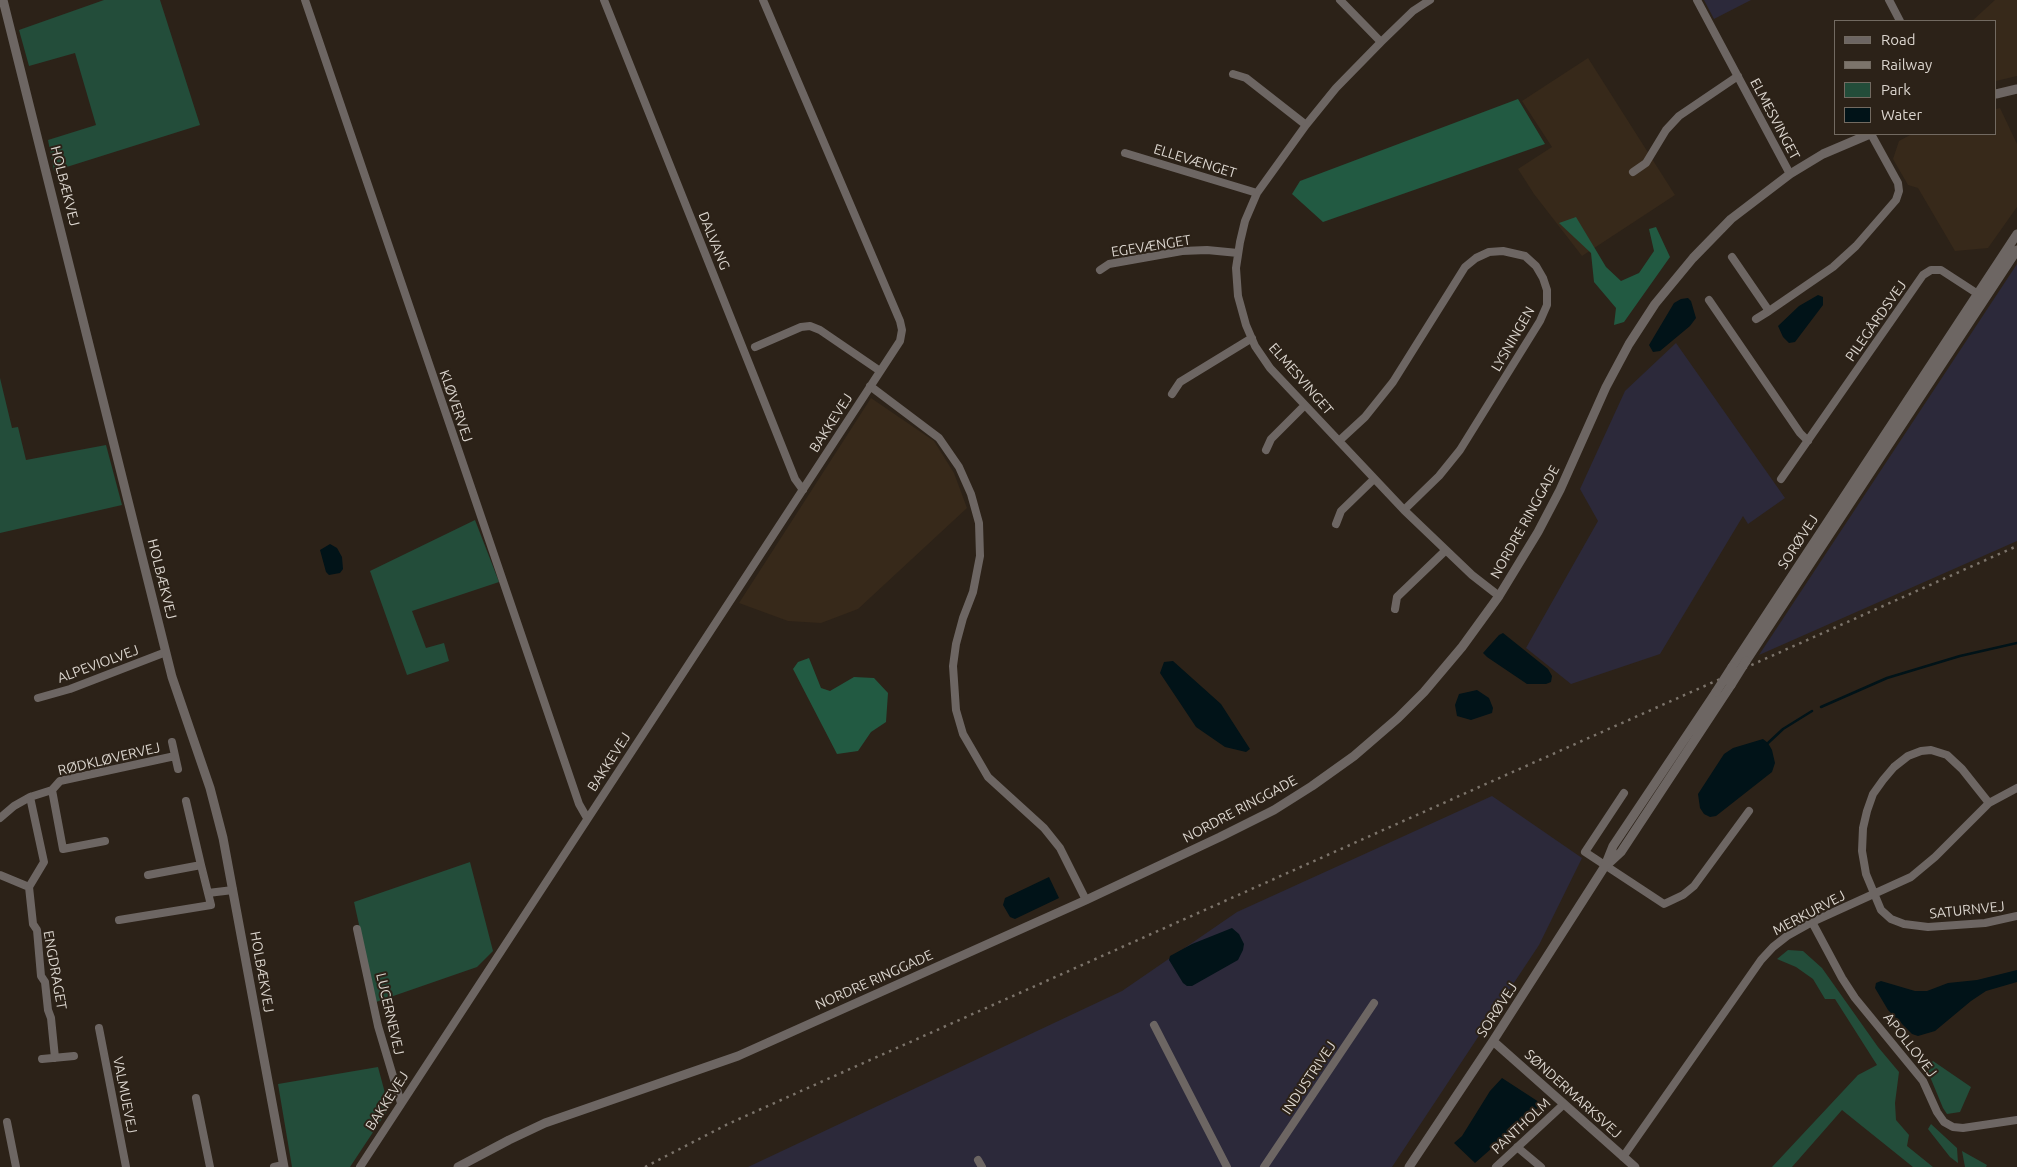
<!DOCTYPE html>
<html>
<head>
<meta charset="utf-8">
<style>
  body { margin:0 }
  #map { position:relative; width:2017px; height:1167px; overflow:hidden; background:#2c2218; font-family:Ubuntu,sans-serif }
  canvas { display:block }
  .legend { position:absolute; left:1834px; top:20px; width:162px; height:115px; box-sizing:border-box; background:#2c2218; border:1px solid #726a61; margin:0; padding:6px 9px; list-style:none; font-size:15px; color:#dbd5ce }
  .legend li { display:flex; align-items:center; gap:10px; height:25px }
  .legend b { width:25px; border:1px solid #726a61 }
</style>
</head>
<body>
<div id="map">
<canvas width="2017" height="1167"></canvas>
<ul class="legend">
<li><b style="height:6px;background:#6d6663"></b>Road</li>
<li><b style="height:6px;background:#7c746b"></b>Railway</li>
<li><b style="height:14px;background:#234d3a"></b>Park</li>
<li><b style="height:14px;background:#011318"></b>Water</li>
</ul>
</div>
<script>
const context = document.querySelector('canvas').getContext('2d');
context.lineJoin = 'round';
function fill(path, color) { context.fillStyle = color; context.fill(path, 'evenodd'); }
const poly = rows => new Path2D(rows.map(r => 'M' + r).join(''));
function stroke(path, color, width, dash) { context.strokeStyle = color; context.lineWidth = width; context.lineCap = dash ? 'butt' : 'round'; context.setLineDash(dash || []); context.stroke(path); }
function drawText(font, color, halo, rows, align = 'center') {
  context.font = font + ' Ubuntu,sans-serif'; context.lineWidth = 4; context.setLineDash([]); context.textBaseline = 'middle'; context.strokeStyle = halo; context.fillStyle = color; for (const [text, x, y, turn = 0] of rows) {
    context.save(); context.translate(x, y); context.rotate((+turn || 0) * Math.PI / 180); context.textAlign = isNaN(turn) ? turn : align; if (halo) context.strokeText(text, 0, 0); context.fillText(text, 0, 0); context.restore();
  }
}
const built = poly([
  [1995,0,2017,0,2017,76,1996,81,1996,21,1972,21],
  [1588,58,1675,195,1582,256,1534,194,1518,169,1552,147,1522,101],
  [2000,108,2017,144,2017,207,1988,248,1955,251,1918,188,1908,185,1893,159,1899,141,1912,134,1996,134,1996,109],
  [871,398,934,441,954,473,967,508,858,609,821,623,788,621,739,603]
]);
const industrial = poly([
  [1704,0,1751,0,1714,19],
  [2017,264,2017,541,1759,655],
  [1676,343,1785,498,1748,524,1743,516,1660,654,1571,684,1526,648,1598,521,1580,489,1625,391],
  [1492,796,1582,858,1539,945,1392,1167,748,1167,1122,991,1237,912]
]);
const green = poly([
  [104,0,160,0,200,125,54,171,48,140,96,125,75,53,29,66,19,30],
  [0,378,12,428,18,427,26,460,106,445,122,505,0,533],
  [475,520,499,582,412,611,426,648,444,643,449,661,407,675,370,571],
  [470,862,493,951,477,967,376,1002,354,902],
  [1788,950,1803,951,1822,968,1878,1047,1899,1072,1895,1103,1896,1120,1909,1135,1907,1146,1933,1167,1913,1167,1842,1110,1792,1167,1772,1167,1858,1075,1877,1065,1835,999,1825,999,1813,979,1796,967,1777,959],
  [1933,1061,1971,1087,1960,1112,1947,1114,1943,1108,1926,1067],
  [378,1067,389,1108,350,1167,292,1167,278,1084],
  [1931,1124,1957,1148,1958,1163,1950,1157,1928,1129],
  [1962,1151,1987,1165,1986,1167,1965,1167]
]);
const forest = poly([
  [1518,99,1545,144,1323,222,1292,194,1300,181],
  [1576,217,1606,267,1621,281,1639,273,1654,251,1649,229,1656,227,1670,257,1624,322,1614,325,1616,308,1594,282,1591,253,1559,223],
  [809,658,821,688,830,691,854,677,874,678,888,693,886,722,871,732,858,751,837,754,793,669,798,662]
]);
const water = poly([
  [1818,295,1823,297,1823,305,1795,342,1789,343,1783,337,1778,326,1799,306],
  [1688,298,1691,301,1696,318,1690,326,1660,351,1653,352,1649,345,1674,303,1681,299],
  [330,544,337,548,342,557,343,569,340,573,329,575,326,572,320,550],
  [1503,633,1548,669,1552,676,1551,682,1546,684,1527,684,1487,657,1483,653,1499,635],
  [1173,661,1221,704,1250,749,1246,752,1225,747,1196,727,1160,673,1164,662],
  [1477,690,1489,698,1493,708,1492,713,1471,720,1457,716,1455,705,1459,694],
  [1763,739,1768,743,1772,750,1775,763,1772,772,1716,816,1710,817,1704,814,1700,808,1698,794,1724,754,1733,748],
  [1049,877,1059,898,1015,919,1010,917,1003,905,1005,898],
  [1232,928,1239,934,1244,944,1243,950,1238,960,1192,986,1187,986,1183,983,1169,960,1170,956,1192,944],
  [2017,970,2017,982,1986,991,1971,1001,1935,1031,1918,1036,1912,1034,1888,1010,1875,988,1876,983,1881,981,1915,991,1927,991,1948,983,1977,980],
  [1502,1078,1542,1104,1475,1163,1454,1143,1462,1136,1490,1091]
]);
const stream = poly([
  [1821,707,1887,678,1960,656,2017,643],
  [1768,743,1783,729,1812,711]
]);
const minor = poly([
  [305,0,579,804,587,818],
  [604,0,795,479,803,490],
  [1340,0,1381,42],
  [1430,0,1413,11,1381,42,1336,88,1306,125,1257,193,1245,221,1240,242,1236,268,1238,296,1246,325,1255,346,1270,368,1404,510,1472,575,1499,596],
  [1697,0,1790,174],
  [1889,0,1900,21],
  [1233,74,1246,78,1306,125],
  [1125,153,1257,193],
  [1633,172,1646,163,1666,130,1679,116,1738,76],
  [1732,257,1769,311,1833,267,1856,246,1896,200,1899,191,1898,183,1871,134],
  [1100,270,1109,264,1182,251,1207,250,1238,253],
  [1709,300,1800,433,1808,441],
  [1756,319,1769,311],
  [755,347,801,327,810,326,820,330,880,371],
  [870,386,939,438,959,467,971,494,979,523,980,556,973,592,963,618,956,644,953,666,956,710,963,734,988,777,1044,828,1060,848,1086,900],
  [1172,394,1180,382,1252,338],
  [1339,441,1365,417,1393,382,1465,267,1476,258,1489,252,1503,251,1525,256,1536,266,1543,278,1547,290,1547,305,1540,321,1460,450,1439,476,1404,510],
  [1266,450,1271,439,1305,405],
  [1781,479,1923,275,1931,270,1941,270,1981,296],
  [1336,524,1341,511,1374,479],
  [1395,609,1397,597,1446,550],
  [38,698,70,689,166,652],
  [172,742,178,769],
  [52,790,60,781,175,756],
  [52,790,63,849,105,841],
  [1624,793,1585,852,1664,904,1683,895,1694,886,1749,811],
  [30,797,52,790],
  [186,801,201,865],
  [1989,803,1962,769,1947,755,1931,750,1921,751,1908,756,1894,767,1883,780,1873,794,1867,811,1863,828,1862,851,1866,874,1881,910,1891,919,1904,924,1928,927,1985,923,2017,916],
  [0,818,14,806,30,797,44,862,29,887,0,875],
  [148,875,201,865,208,893,233,890],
  [29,887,33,924,37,930,41,976,45,982,48,1010,51,1018,55,1058],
  [119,920,211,905,208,893],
  [1812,922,1842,978,1855,998,1923,1081,1937,1112,1944,1122,1953,1127,1963,1128,2017,1120],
  [357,929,378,1026,401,1103],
  [1154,1025,1227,1167],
  [99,1028,126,1167],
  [42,1059,74,1056],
  [196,1098,210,1167],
  [7,1122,16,1167],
  [1517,1147,1541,1167],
  [1623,1157,1761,960,1773,947,1787,936,1812,922,1911,877,1935,857,1989,803,2017,788],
  [978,1160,982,1167],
  [274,1167,283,1165],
  [360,1167,900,341,902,330,900,321,763,0],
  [1264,1167,1374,1003],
  [1496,1167,1564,1104]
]);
const tertiary = poly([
  [3,0,172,677,210,788,223,838,284,1167],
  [1996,94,2017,89],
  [1746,661,2017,250],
  [1732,667,2017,234],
  [1608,864,1621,852,1731,685],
  [1493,1041,1635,1167],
  [458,1167,509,1140,545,1123,738,1056,1086,900,1220,837,1274,810,1312,786,1354,756,1398,718,1424,692,1462,647,1499,596,1538,532,1560,490,1606,387,1629,344,1655,304,1693,258,1731,219,1790,174,1823,154,1870,134],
  [1409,1167,1493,1041,1605,866,1613,846,1716,692]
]);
const rail = poly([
  [645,1167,728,1124,821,1082,2017,546]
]);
const tertiaryBridge = poly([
  [1731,685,1746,661],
  [1716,692,1732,667]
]);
const streetNames = [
  ["ELMESVINGET",1775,119,62],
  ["ELLEVÆNGET",1195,161,17],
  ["HOLBÆKVEJ",65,186,76],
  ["DALVANG",714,241,68],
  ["EGEVÆNGET",1151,246,-9],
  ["PILEGÅRDSVEJ",1876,321,-55],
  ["LYSNINGEN",1513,339,-60],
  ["ELMESVINGET",1301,379,49],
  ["KLØVERVEJ",456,406,71],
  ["BAKKEVEJ",831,423,-57],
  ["NORDRE RINGGADE",1525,522,-61],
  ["SORØVEJ",1798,542,-57],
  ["HOLBÆKVEJ",162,579,76],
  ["ALPEVIOLVEJ",98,664,-20],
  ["RØDKLØVERVEJ",109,759,-13],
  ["BAKKEVEJ",609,762,-57],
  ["NORDRE RINGGADE",1240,809,-28],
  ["SATURNVEJ",1967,910,-6],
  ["MERKURVEJ",1809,913,-28],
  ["ENGDRAGET",55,970,80],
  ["HOLBÆKVEJ",262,972,80],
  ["NORDRE RINGGADE",874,980,-24],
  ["SORØVEJ",1497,1010,-57],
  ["LUCERNEVEJ",390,1014,77],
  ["APOLLOVEJ",1910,1045,52],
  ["INDUSTRIVEJ",1309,1078,-56],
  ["SØNDERMARKSVEJ",1573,1094,42],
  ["VALMUEVEJ",125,1095,79],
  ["BAKKEVEJ",387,1101,-57],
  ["PANTHOLM",1521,1126,-43]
];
fill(built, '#37291a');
fill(industrial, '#2c293a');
fill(green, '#234d3a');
fill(forest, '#225a42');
fill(water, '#011318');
stroke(stream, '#011318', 2.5);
stroke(minor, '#6d6663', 8);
stroke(tertiary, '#6d6663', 9);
stroke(rail, '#7c746b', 2.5, [2.5, 5]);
stroke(tertiaryBridge, '#6d6663', 9);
drawText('14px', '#dbd5ce', '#2c2218', streetNames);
</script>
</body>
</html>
